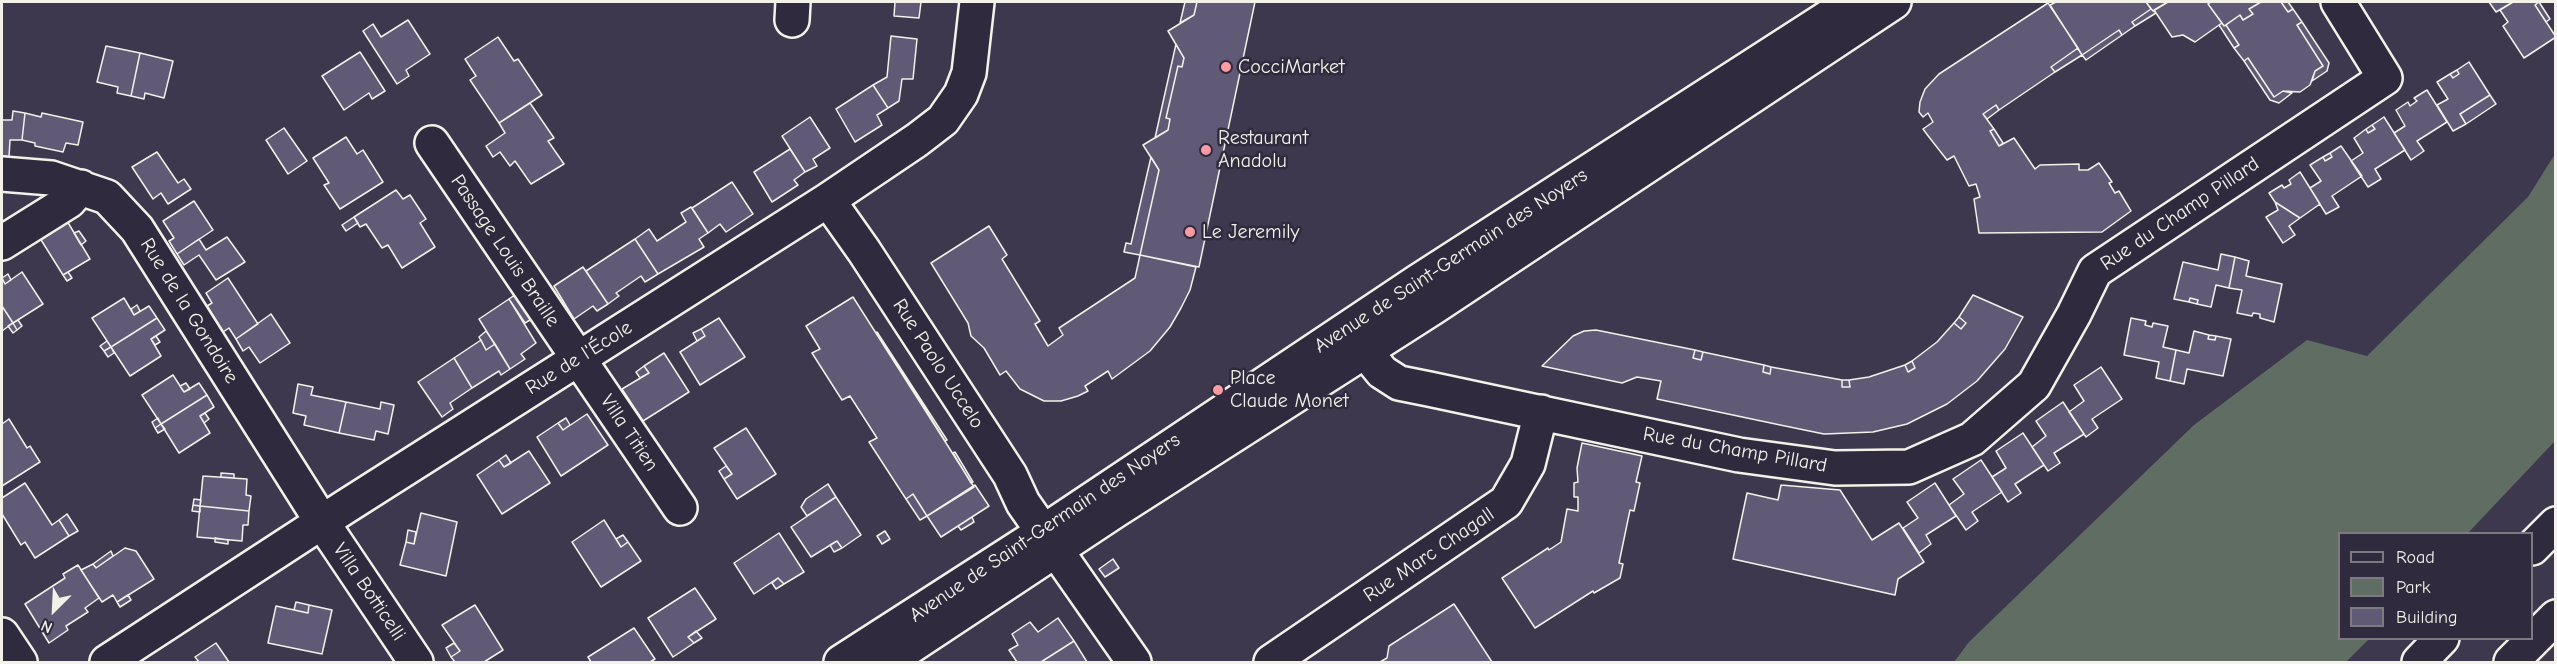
<!DOCTYPE html>
<html>
<head>
<meta charset="utf-8">
<style>
  body { margin:0 }
  #map { position:relative; width:2557px; height:664px; overflow:hidden; background:#3e384e; font-family:"Comic Neue",sans-serif }
  canvas { display:block }
  .frame { position:absolute; inset:0; border:3px solid #f4f1e8; pointer-events:none }
  .legend { position:absolute; left:2338px; top:532px; width:195px; height:108px; box-sizing:border-box; background:#2f2a3d; border:2px solid #7e7a81; margin:0; padding:8px 10px; list-style:none; font-size:18px; color:#f4f1e8 }
  .legend li { display:flex; align-items:center; gap:12px; height:30px }
  .legend b { width:30px; border:2px solid #7e7a81 }
  .north { position:absolute; left:24px; top:580px; width:60px; height:60px; -webkit-text-stroke:4px #2f2a3d; paint-order:stroke; rotate:204deg; font-size:16px; font-weight:700; line-height:24px; text-align:center; color:#f4f1e8 }
  .north::after { content:''; display:block; margin:auto; width:21px; height:27px; background:#f4f1e8; clip-path:polygon(50% 0,100% 100%,50% 72%,0 100%) }
</style>
</head>
<body>
<div id="map">
<canvas width="2557" height="664"></canvas>
<div class="frame"></div>
<ul class="legend">
<li><b style="height:8px;background:#2f2a3d"></b>Road</li>
<li><b style="height:16px;background:#606d62"></b>Park</li>
<li><b style="height:16px;background:#605a77"></b>Building</li>
</ul>
<div class="north">N</div>
</div>
<script>
const context = document.querySelector('canvas').getContext('2d');
context.lineJoin = 'round';
function fill(path, color) { context.fillStyle = color; context.fill(path, 'evenodd'); }
const poly = rows => new Path2D(rows.map(r => 'M' + r).join(''));
function stroke(path, color, width, dash) { context.strokeStyle = color; context.lineWidth = width; context.lineCap = dash ? 'butt' : 'round'; context.setLineDash(dash || []); context.stroke(path); }
function drawText(font, color, halo, rows, align = 'center') {
  context.font = font + ' "Comic Neue",sans-serif'; context.lineWidth = 5; context.setLineDash([]); context.textBaseline = 'middle'; context.strokeStyle = halo; context.fillStyle = color; for (const [text, x, y, turn = 0] of rows) {
    context.save(); context.translate(x, y); context.rotate((+turn || 0) * Math.PI / 180); context.textAlign = isNaN(turn) ? turn : align; if (halo) context.strokeText(text, 0, 0); context.fillText(text, 0, 0); context.restore();
  }
}
const green = poly([
  [2555,154,2555,441,2468,533,2340,534,2340,638,2369,639,2346,662,1954,662,1969,642,2194,425,2307,340,2367,356,2528,197]
]);
const building = poly([
  [895,2,921,2,919,18,894,16,895,2],
  [1185,2,1197,2,1194,15,1180,23,1185,2],
  [1197,2,1255,2,1199,267,1140,255,1159,170,1143,145,1168,130,1170,119,1166,118,1178,66,1182,67,1184,58,1168,31,1194,15,1197,2],
  [2056,2,2146,2,2151,9,2132,22,2135,26,2122,35,2119,30,2082,55,2050,5,2056,2],
  [2146,2,2168,2,2153,11,2146,2],
  [2168,2,2210,2,2208,4,2222,23,2195,42,2183,35,2172,37,2154,10,2168,2],
  [2211,2,2261,2,2249,9,2253,14,2243,20,2240,15,2224,26,2208,4,2211,2],
  [2261,2,2281,2,2288,12,2293,9,2302,22,2297,25,2323,66,2315,71,2310,85,2300,92,2283,91,2274,97,2248,58,2244,61,2234,48,2239,45,2226,25,2240,15,2243,20,2253,14,2249,9,2261,2],
  [2281,2,2288,2,2293,9,2288,12,2281,2],
  [2489,2,2513,2,2496,12,2489,2],
  [2513,2,2539,2,2535,5,2556,37,2524,58,2503,26,2508,22,2500,10,2513,2],
  [2539,2,2550,19,2546,22,2535,5,2539,2],
  [2048,3,2078,48,2051,67,2055,72,1999,110,1996,105,1983,114,1994,129,1990,131,1999,146,2014,138,2035,169,2040,165,2079,164,2079,170,2088,170,2099,163,2112,182,2109,183,2115,193,2119,191,2131,211,2102,232,1979,233,1974,199,1980,197,1976,184,1969,186,1954,156,1947,160,1929,137,1923,129,1933,122,1928,113,1923,117,1919,112,1920,102,1925,89,1939,74,2048,3],
  [2151,9,2156,13,2135,26,2132,22,2151,9],
  [408,20,430,54,406,70,409,76,397,84,363,31,373,24,381,37,408,20],
  [2302,22,2329,63,2327,71,2312,81,2315,71,2323,66,2297,25,2302,22],
  [2222,23,2224,26,2226,25,2239,45,2234,48,2219,25,2222,23],
  [2119,30,2122,35,2086,60,2082,55,2119,30],
  [891,36,917,39,913,79,902,79,899,101,888,108,873,85,887,77,891,36],
  [498,37,514,61,518,59,542,95,499,123,470,80,476,76,465,59,498,37],
  [1176,44,1184,58,1182,67,1178,66,1166,118,1170,119,1168,130,1155,138,1176,44],
  [106,46,140,53,131,96,117,93,118,87,97,82,106,46],
  [2078,48,2082,55,2055,72,2051,67,2078,48],
  [360,52,385,91,372,99,369,93,344,110,322,76,360,52],
  [140,53,173,61,164,98,145,93,144,99,131,96,140,53],
  [2248,58,2274,97,2283,91,2292,93,2279,103,2270,100,2244,61,2248,58],
  [2469,62,2490,95,2460,114,2466,124,2453,131,2437,105,2448,99,2437,82,2450,74,2453,78,2459,74,2457,70,2469,62],
  [2457,70,2459,74,2453,78,2450,74,2457,70],
  [873,85,888,108,877,115,882,125,855,142,836,109,873,85],
  [2427,90,2447,122,2417,141,2424,151,2411,160,2394,133,2405,126,2396,110,2408,102,2410,106,2417,101,2414,98,2427,90],
  [2490,95,2496,104,2466,124,2460,114,2490,95],
  [530,103,554,138,548,141,564,164,531,184,515,161,510,166,500,152,493,157,486,146,505,133,499,123,530,103],
  [1996,105,1999,110,1987,119,1983,114,1996,105],
  [13,111,25,113,22,140,10,140,9,157,2,156,2,120,12,120,13,111],
  [25,113,41,117,42,113,83,122,78,145,66,143,63,152,35,146,35,143,22,140,25,113],
  [810,117,830,148,813,159,817,166,805,172,782,136,810,117],
  [2384,117,2405,150,2375,169,2381,179,2368,187,2351,161,2363,153,2354,138,2366,129,2368,133,2375,129,2372,125,2384,117],
  [2372,125,2375,129,2368,133,2366,129,2372,125],
  [284,128,307,161,288,174,266,140,284,128],
  [1994,129,2003,143,1999,146,1990,131,1994,129],
  [346,137,357,154,363,150,383,182,340,209,324,185,329,183,313,158,346,137],
  [2341,146,2362,176,2332,196,2339,207,2326,214,2310,188,2321,181,2310,165,2323,157,2325,161,2332,157,2330,153,2341,146],
  [790,149,805,172,794,180,798,185,772,202,754,172,790,149],
  [157,152,178,183,184,179,191,189,168,204,161,193,153,199,132,167,157,152],
  [2330,153,2332,157,2325,161,2323,157,2330,153],
  [1151,157,1159,170,1140,255,1124,252,1126,243,1131,244,1151,157],
  [2300,172,2320,204,2300,218,2275,202,2269,193,2282,185,2284,188,2291,184,2289,180,2300,172],
  [732,182,753,214,726,232,720,224,708,233,692,208,732,182],
  [396,190,403,199,410,195,426,219,420,223,435,247,402,268,388,245,382,248,366,224,360,227,354,217,396,190],
  [194,201,213,230,177,254,169,241,174,238,163,221,194,201],
  [2275,202,2300,218,2289,226,2295,235,2283,243,2266,217,2278,210,2275,202],
  [691,207,708,233,699,239,704,247,658,274,635,239,649,229,657,241,686,222,681,213,691,207],
  [354,217,358,223,346,231,342,225,354,217],
  [67,221,90,259,63,275,38,235,67,221],
  [989,226,1007,255,1002,259,1040,321,1035,324,1048,346,1063,335,1059,328,1135,278,1140,255,1196,267,1190,290,1181,308,1170,327,1150,351,1112,379,1108,371,1085,386,1088,391,1078,396,1061,401,1044,401,1020,389,1006,371,1000,375,984,348,971,336,968,323,931,263,989,226],
  [79,231,86,241,81,245,74,233,79,231],
  [227,237,245,262,216,280,199,255,184,265,177,254,199,239,206,250,227,237],
  [635,239,658,274,645,282,641,276,616,293,619,296,608,304,586,271,635,239],
  [2221,254,2235,257,2229,288,2216,285,2211,307,2197,304,2198,300,2190,298,2189,302,2174,299,2183,262,2218,270,2221,254],
  [2235,257,2249,261,2246,276,2282,284,2274,322,2260,318,2260,314,2253,313,2252,316,2237,313,2242,290,2229,288,2235,257],
  [583,267,608,304,597,311,593,306,574,319,554,286,583,267],
  [22,272,43,304,13,323,2,306,2,278,5,284,22,272],
  [68,272,72,278,67,281,63,275,68,272],
  [8,274,11,280,5,284,2,278,8,274],
  [228,278,258,324,236,339,229,328,223,332,207,306,212,303,206,293,228,278],
  [519,292,535,317,525,323,509,299,519,292],
  [1973,295,2023,317,2005,349,1977,381,1947,404,1907,424,1873,432,1824,434,1785,426,1657,399,1661,381,1637,377,1622,383,1542,366,1573,336,1584,331,1596,330,1695,350,1693,358,1701,360,1703,352,1764,365,1763,372,1770,374,1771,367,1842,380,1842,387,1850,387,1849,380,1869,377,1905,365,1908,372,1915,368,1912,361,1937,342,1954,323,1961,329,1966,323,1959,317,1973,295],
  [853,297,974,487,927,516,913,494,906,499,869,442,877,438,850,396,842,400,812,353,820,349,806,326,853,297],
  [124,298,134,315,149,306,157,318,111,347,92,318,124,298],
  [2190,298,2198,300,2197,304,2189,302,2190,298],
  [509,299,536,343,521,354,525,359,510,369,479,319,509,299],
  [137,305,140,311,134,315,131,309,137,305],
  [2,306,13,323,2,331,2,306],
  [271,314,290,343,260,363,249,347,243,351,236,339,271,314],
  [1959,317,1966,323,1961,329,1954,323,1959,317],
  [157,318,165,330,151,339,161,356,130,376,111,347,157,318],
  [719,318,745,357,700,385,680,352,705,336,701,329,719,318],
  [2131,318,2146,321,2145,325,2152,327,2153,323,2168,326,2163,347,2176,350,2170,381,2156,378,2159,362,2124,355,2131,318],
  [18,320,22,326,17,330,13,323,18,320],
  [13,323,17,330,13,333,8,326,13,323],
  [701,329,705,336,697,341,693,333,701,329],
  [486,331,495,344,486,350,479,337,486,331],
  [2194,331,2209,335,2208,339,2215,340,2216,336,2231,339,2223,376,2187,369,2184,384,2170,381,2176,350,2189,353,2194,331],
  [877,332,947,440,945,441,877,332],
  [2209,335,2216,336,2215,340,2208,339,2209,335],
  [156,336,160,342,155,345,151,339,156,336],
  [481,340,486,350,495,344,510,369,501,375,499,371,472,388,454,358,481,340],
  [107,341,111,347,104,351,100,346,107,341],
  [111,347,114,353,108,357,104,351,111,347],
  [1695,350,1703,352,1701,360,1693,358,1695,350],
  [664,353,689,392,643,421,622,389,649,373,644,366,664,353],
  [454,358,472,388,450,403,453,409,442,417,418,382,454,358],
  [1912,361,1915,368,1908,372,1905,365,1912,361],
  [1764,365,1771,367,1770,374,1763,372,1764,365],
  [644,366,649,373,640,378,636,372,644,366],
  [2101,367,2122,399,2092,419,2098,428,2086,437,2069,412,2084,401,2074,385,2101,367],
  [173,375,184,392,199,383,207,395,161,424,142,395,173,375],
  [1842,380,1849,380,1850,387,1842,387,1842,380],
  [186,383,190,389,184,392,180,386,186,383],
  [298,384,313,387,311,395,346,402,339,433,304,425,306,416,293,413,298,384],
  [207,395,214,407,200,416,210,433,179,453,161,424,207,395],
  [346,402,380,409,381,402,394,405,388,434,376,431,374,440,339,433,346,402],
  [2063,402,2084,434,2054,453,2060,463,2048,471,2032,447,2046,436,2036,421,2063,402],
  [205,413,209,419,204,423,200,416,205,413],
  [587,414,608,445,561,476,537,437,558,423,563,430,587,414],
  [158,418,161,424,155,428,152,422,158,418],
  [566,418,570,425,563,430,558,423,566,418],
  [9,419,27,448,30,446,40,462,2,486,2,424,9,419],
  [161,424,165,429,158,433,155,428,161,424],
  [746,428,776,474,737,499,724,479,732,474,714,448,746,428],
  [2023,433,2044,465,2015,484,2021,493,2008,502,1992,477,2006,468,1996,451,2023,433],
  [1582,443,1642,456,1636,482,1640,483,1634,511,1630,510,1619,563,1623,564,1620,578,1594,593,1593,591,1535,628,1502,578,1548,548,1549,550,1561,542,1567,509,1578,511,1578,497,1574,497,1574,483,1578,482,1577,468,1582,443],
  [529,451,550,483,502,514,477,475,499,460,504,467,529,451],
  [955,452,973,482,971,483,953,453,955,452],
  [506,455,511,463,504,467,499,460,506,455],
  [1981,460,2002,492,1972,512,1978,521,1966,530,1949,505,1964,494,1953,479,1981,460],
  [726,466,732,474,724,479,719,471,726,466],
  [221,473,234,474,234,478,221,477,221,473],
  [203,476,247,479,246,495,251,496,249,511,200,506,203,476],
  [25,483,52,525,59,520,69,536,35,558,25,542,21,545,2,514,2,498,25,483],
  [1935,483,1956,516,1926,535,1931,544,1919,553,1903,528,1918,518,1907,502,1935,483],
  [828,484,836,497,807,516,801,507,806,499,828,484],
  [975,485,989,506,941,537,927,516,975,485],
  [1781,485,1840,490,1872,540,1899,523,1924,562,1898,579,1895,595,1733,559,1747,493,1778,500,1781,485],
  [913,494,927,516,920,520,906,499,913,494],
  [836,497,861,535,842,548,837,541,811,557,791,527,836,497],
  [194,499,201,500,200,506,193,505,194,499],
  [193,505,200,506,200,512,192,511,193,505],
  [200,506,249,511,248,525,243,525,242,541,197,537,200,506],
  [421,513,457,522,446,576,400,565,406,542,414,544,421,513],
  [67,514,78,531,69,536,59,520,67,514],
  [972,517,974,522,961,530,958,526,972,517],
  [604,520,621,547,628,542,641,561,601,587,572,542,604,520],
  [408,530,416,532,414,544,406,542,408,530],
  [885,531,890,539,882,544,877,536,885,531],
  [779,533,804,572,784,584,778,578,754,594,734,563,779,533],
  [623,535,628,542,621,547,616,539,623,535],
  [215,538,228,540,228,544,215,542,215,538],
  [837,541,842,548,834,552,830,545,837,541],
  [125,548,136,551,154,579,117,602,113,595,102,602,81,570,93,564,96,568,125,548],
  [111,551,113,556,96,568,93,564,111,551],
  [1113,559,1119,568,1105,577,1099,569,1113,559],
  [78,565,99,598,85,608,88,612,66,626,68,630,49,643,25,604,65,578,63,574,78,565],
  [778,578,784,584,776,589,772,583,778,578],
  [695,588,716,619,688,637,694,643,673,657,648,618,695,588],
  [128,595,131,600,120,607,117,602,128,595],
  [296,602,309,605,308,613,294,610,296,602],
  [1454,604,1492,662,1380,662,1387,658,1389,646,1454,604],
  [309,605,332,610,322,654,268,643,276,606,308,613,309,605],
  [475,605,503,650,484,662,455,662,451,657,460,651,442,625,475,605],
  [1058,618,1074,641,1041,662,1017,662,1009,650,1018,645,1012,634,1030,622,1038,632,1058,618],
  [634,628,655,659,650,662,591,662,588,657,634,628],
  [696,631,702,638,694,643,688,637,696,631],
  [1074,641,1087,662,1041,662,1074,641],
  [216,643,229,662,199,662,195,657,216,643],
  [454,643,460,651,451,657,446,648,454,643]
]);
const minor = poly([
  [792,20,793,2],
  [432,143,680,508],
  [2,174,51,178,107,197,137,229,322,522,416,662],
  [828,200,864,251,1010,475,1023,503,1134,662],
  [2,243,69,201,81,187],
  [1365,351,1382,372,1399,383,1429,389,1739,455,1835,468,1909,467,1972,439,2034,385,2074,314,2095,271,2385,78,2338,2],
  [2,635,20,662],
  [107,662,345,507,828,200,917,140,943,120,961,94,969,73,977,2],
  [1271,662,1506,502,1528,464,1541,412]
]);
const major = poly([
  [841,662,1043,532,1417,282,1852,2],
  [887,662,1115,511,1434,307,1894,2]
]);
const highway = poly([
  [2532,548,2556,524],
  [2419,662,2442,638],
  [2511,662,2556,617]
]);
const markers = [
  [1226,67,6,"#ff9aa2"],
  [1206,150,6,"#ff9aa2"],
  [1190,232,6,"#ff9aa2"],
  [1218,390,6,"#ff9aa2"]
];
const poiNames = [
  ["CocciMarket",1238,67],
  ["Restaurant",1218,138],
  ["Anadolu",1218,161],
  ["Le Jeremily",1202,232],
  ["Place",1230,378],
  ["Claude Monet",1230,401]
];
const streetNames = [
  ["Rue du Champ Pillard",2180,214,-34],
  ["Passage Louis Braille",505,251,56],
  ["Avenue de Saint-Germain des Noyers",1451,261,-33],
  ["Rue de la Gondoire",189,311,58],
  ["Rue de l'École",579,358,-32],
  ["Rue Paolo Uccelo",938,364,57],
  ["Villa Titien",629,433,56],
  ["Rue du Champ Pillard",1735,450,10],
  ["Avenue de Saint-Germain des Noyers",1045,528,-34],
  ["Rue Marc Chagall",1429,555,-34],
  ["Villa Botticelli",369,592,56]
];
fill(green, '#606d62');
fill(building, '#605a77');
stroke(building, '#f4f1e8', 1.5);
stroke(minor, '#f4f1e8', 38);
stroke(major, '#f4f1e8', 38);
stroke(highway, '#f4f1e8', 38);
stroke(minor, '#2f2a3d', 33);
stroke(major, '#2f2a3d', 33);
stroke(highway, '#2f2a3d', 33);
for (const [x, y, r, color] of markers) { const dot = new Path2D(); dot.arc(x, y, r, 0, 2 * Math.PI); context.fillStyle = color; context.fill(dot); stroke(dot, '#2f2a3d', 2); }
drawText('20px', '#f4f1e8', '#2f2a3d', poiNames, 'left');
drawText('20px', '#f4f1e8', '#2f2a3d', streetNames);
</script>
</body>
</html>
